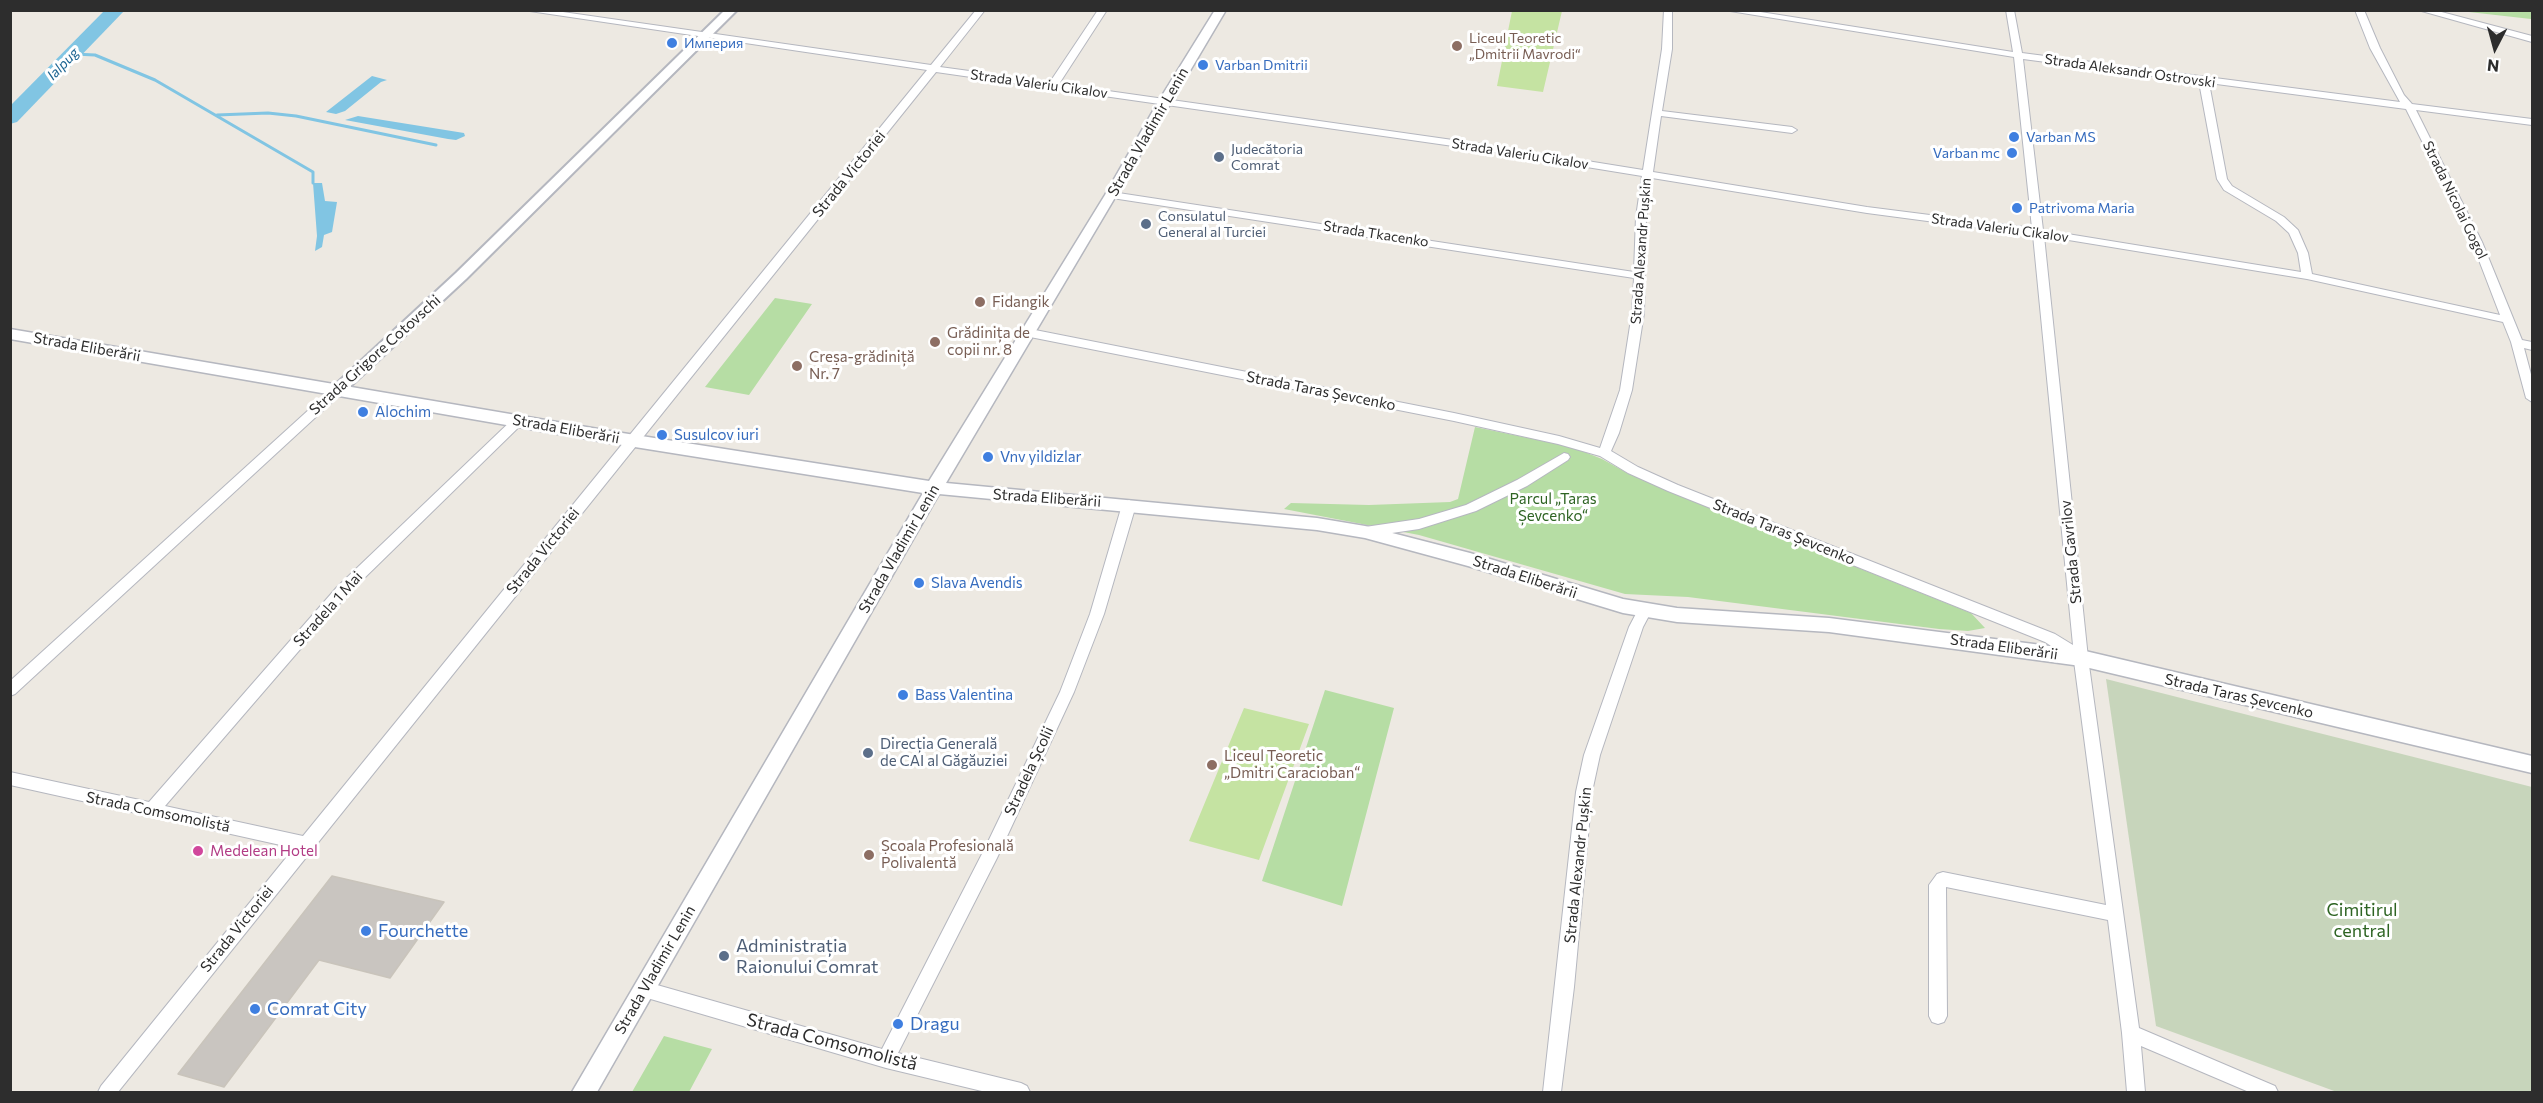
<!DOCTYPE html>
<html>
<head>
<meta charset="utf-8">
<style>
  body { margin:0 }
  #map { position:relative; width:2543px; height:1103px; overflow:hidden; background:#ede9e2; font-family:Commissioner,sans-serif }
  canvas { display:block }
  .frame { position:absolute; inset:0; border:12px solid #2d2d2d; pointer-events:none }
  .north { position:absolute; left:2465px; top:18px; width:60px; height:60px; -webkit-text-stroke:4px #fff; paint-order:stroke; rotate:186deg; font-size:16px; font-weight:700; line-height:24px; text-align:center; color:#2d2d2d }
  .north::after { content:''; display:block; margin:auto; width:21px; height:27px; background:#2d2d2d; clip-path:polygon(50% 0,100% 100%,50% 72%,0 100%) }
</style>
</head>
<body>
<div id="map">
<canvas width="2543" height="1103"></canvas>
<div class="frame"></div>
<div class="north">N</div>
</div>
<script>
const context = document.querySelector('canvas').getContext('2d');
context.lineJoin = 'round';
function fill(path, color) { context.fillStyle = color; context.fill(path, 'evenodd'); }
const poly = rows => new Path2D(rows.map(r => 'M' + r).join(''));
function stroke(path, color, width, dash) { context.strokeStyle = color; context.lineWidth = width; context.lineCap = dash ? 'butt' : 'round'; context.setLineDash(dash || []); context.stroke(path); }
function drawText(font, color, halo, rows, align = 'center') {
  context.font = font + ' Commissioner,sans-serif'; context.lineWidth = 6; context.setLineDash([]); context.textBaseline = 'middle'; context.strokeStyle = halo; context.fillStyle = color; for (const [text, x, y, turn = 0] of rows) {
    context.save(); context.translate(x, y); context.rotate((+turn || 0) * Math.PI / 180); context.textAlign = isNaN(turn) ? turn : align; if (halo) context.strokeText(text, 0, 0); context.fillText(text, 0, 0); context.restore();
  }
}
const green = poly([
  [2460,11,2532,11,2532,20,2531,19],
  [775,298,812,304,749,395,705,387],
  [1475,427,1572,447,1602,459,1629,474,1734,518,1971,613,1985,628,1968,631,1939,629,1688,597,1625,594,1419,535,1284,509,1291,503,1369,505,1450,502,1458,499],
  [1325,690,1394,708,1342,906,1262,881],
  [664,1036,712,1049,689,1092,632,1092]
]);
const cemetery = poly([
  [2106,679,2532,787,2532,1092,2337,1092,2156,1026]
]);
const pitch = poly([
  [1512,11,1562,11,1543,92,1497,86],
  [1244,708,1309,724,1259,860,1189,841]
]);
const water = poly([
  [372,76,387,80,381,82,345,111,336,114,326,112],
  [358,116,464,133,465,136,456,140,448,139,345,120],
  [313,183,322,183,325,201,337,202,332,232,324,235,322,247,315,251,317,236]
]);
const stream = poly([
  [74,54,95,55,155,80,313,172,313,183],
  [217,115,268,113,296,116,436,145]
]);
const river = poly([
  [105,10,125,10,17,122,10,124,10,106,105,10]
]);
const building = poly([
  [332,876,444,902,390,978,319,960,224,1087,178,1074,332,876]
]);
const minor = poly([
  [523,10,549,10,931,65,976,10,985,10,940,67,1050,82,1098,10,1107,10,1059,84,1488,145,1643,170,1662,49,1664,10,1672,10,1672,49,1662,111,1792,127,1797,130,1792,133,1661,116,1653,172,1867,207,2032,228,2014,57,1724,10,1748,10,2013,52,2006,10,2014,10,2022,53,2400,102,2370,48,2355,10,2364,10,2380,48,2404,95,2412,104,2532,119,2532,125,2416,110,2482,242,2522,340,2532,342,2532,350,2524,348,2532,378,2532,402,2526,398,2511,342,2503,322,2307,279,2044,236,2088,658,2139,1028,2275,1086,2278,1092,2249,1092,2141,1046,2145,1092,2127,1092,2122,1033,2108,920,1946,887,1947,1016,1944,1022,1938,1024,1932,1022,1929,1016,1929,885,1937,874,1943,872,2106,905,2074,661,2045,642,1668,491,1628,473,1600,456,1558,444,1454,421,1025,336,1019,332,1025,328,1454,413,1559,436,1600,448,1620,390,1632,313,1634,278,1112,198,1107,195,1112,192,1634,272,1636,217,1642,176,1488,151,936,72,118,1092,98,1092,101,1086,294,848,10,785,10,772,149,802,337,587,515,417,523,417,525,420,523,423,347,595,165,806,303,836,927,70,523,10],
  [2023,59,2199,82,2217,179,2224,190,2276,221,2289,233,2298,253,2301,272,2043,230,2023,59],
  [2209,83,2406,109,2472,242,2500,315,2312,274,2308,253,2298,230,2284,217,2232,186,2227,179,2209,83],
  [1652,178,1867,213,2033,235,2073,645,2055,634,1678,485,1638,467,1611,451,1619,433,1632,390,1644,313,1646,217,1652,178],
  [2418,10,2434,10,2532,36,2532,42,2418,10],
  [339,385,345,389,343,392,15,694,10,696,10,681,335,386,339,385],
  [1564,453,1568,454,1570,457,1568,460,1527,486,1476,511,1419,529,1365,537,1358,532,1365,527,1419,519,1466,505,1517,480,1564,453],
  [1129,500,1136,505,1104,614,1074,692,997,858,898,1053,1021,1083,1027,1086,1030,1092,986,1092,886,1068,637,995,634,989,637,983,643,981,882,1049,985,848,1060,692,1090,614,1122,505,1129,500],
  [1645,605,1650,606,1652,610,1643,627,1600,755,1592,792,1574,987,1561,1092,1543,1092,1576,792,1584,755,1629,627,1640,606,1645,605]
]);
const tertiary = poly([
  [725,10,737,10,466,279,344,392,334,392,332,389,334,386,456,273,725,10]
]);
const secondary = poly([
  [1215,10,1226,10,946,483,1317,518,1365,526,1470,553,1623,599,1677,608,1829,618,2081,650,2532,756,2532,773,2081,666,1829,632,1677,622,1623,613,1468,566,1365,538,1317,530,939,494,597,1092,572,1092,923,493,616,444,10,339,10,329,616,432,929,481,1105,195,1158,102,1215,10]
]);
const markers = [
  [672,43,6,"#3f7fe0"],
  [1457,46,6,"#8d6e63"],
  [1203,65,6,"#3f7fe0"],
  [2014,137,6,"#3f7fe0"],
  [2012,153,6,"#3f7fe0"],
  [1219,157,6,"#5c6f8a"],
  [2017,208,6,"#3f7fe0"],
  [1146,224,6,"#5c6f8a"],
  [980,302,6,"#8d6e63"],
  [935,342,6,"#8d6e63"],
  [797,366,6,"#8d6e63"],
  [363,412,6,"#3f7fe0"],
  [662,435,6,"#3f7fe0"],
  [988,457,6,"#3f7fe0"],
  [919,583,6,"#3f7fe0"],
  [903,695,6,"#3f7fe0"],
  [868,753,6,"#5c6f8a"],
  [1212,765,6,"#8d6e63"],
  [198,851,6,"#d1479c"],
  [869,855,6,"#8d6e63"],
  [366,931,6,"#3f7fe0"],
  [724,956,6,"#5c6f8a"],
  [255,1009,6,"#3f7fe0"],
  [898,1024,6,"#3f7fe0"]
];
const farEducationnames = [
  ["Liceul Teoretic",1469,38],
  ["„Dmitrii Mavrodi“",1469,54]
];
const farShopnames = [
  ["Империя",684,43],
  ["Varban Dmitrii",1215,65],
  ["Varban MS",2026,137],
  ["Varban mc",2000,153,"right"],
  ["Patrivoma Maria",2029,208]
];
const farWaternames = [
  ["Ialpug",63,64,-46]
];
const farStreetnames = [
  ["Strada Aleksandr Ostrovski",2130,71,8],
  ["Strada Valeriu Cikalov",1039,84,8],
  ["Strada Valeriu Cikalov",1520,154,9],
  ["Strada Nicolai Gogol",2455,200,64],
  ["Strada Valeriu Cikalov",2000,228,8],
  ["Strada Tkacenko",1376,234,9],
  ["Strada Alexandr Pușkin",1641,251,-86]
];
const farServicenames = [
  ["Judecătoria",1231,149],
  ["Comrat",1231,165],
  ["Consulatul",1158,216],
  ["General al Turciei",1158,232]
];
const streetNames = [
  ["Strada Vladimir Lenin",1148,132,-60],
  ["Strada Victoriei",849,174,-51],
  ["Strada Eliberării",87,347,10],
  ["Strada Grigore Cotovschi",375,355,-42],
  ["Strada Taras Șevcenko",1321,391,11],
  ["Strada Eliberării",566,429,10],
  ["Strada Eliberării",1047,498,4],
  ["Strada Taras Șevcenko",1784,532,22],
  ["Strada Vladimir Lenin",899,549,-60],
  ["Strada Victoriei",543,551,-51],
  ["Strada Gavrilov",2071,552,-96],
  ["Strada Eliberării",1525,577,18],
  ["Stradela 1 Mai",328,609,-48],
  ["Strada Eliberării",2004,647,8],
  ["Strada Taras Șevcenko",2239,696,13],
  ["Stradela Școlii",1029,771,-65],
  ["Strada Comsomolistă",158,812,12],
  ["Strada Alexandr Pușkin",1578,865,-84],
  ["Strada Victoriei",237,929,-51],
  ["Strada Vladimir Lenin",655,970,-60]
];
const educationNames = [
  ["Fidangik",992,302],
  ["Grădinița de",947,333],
  ["copii nr. 8",947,350],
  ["Creșa-grădiniță",809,357],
  ["Nr. 7",809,374],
  ["Liceul Teoretic",1224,756],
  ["„Dmitri Caracioban“",1224,773],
  ["Școala Profesională",881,846],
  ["Polivalentă",881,863]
];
const shopNames = [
  ["Alochim",375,412],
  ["Susulcov iuri",674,435],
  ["Vnv yildizlar",1000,457],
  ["Slava Avendis",931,583],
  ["Bass Valentina",915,695]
];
const parkNames = [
  ["Parcul „Taras",1553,499],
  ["Șevcenko“",1553,516]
];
const serviceNames = [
  ["Direcția Generală",880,744],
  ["de CAI al Găgăuziei",880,761]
];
const hotelNames = [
  ["Medelean Hotel",210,851]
];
const nearParknames = [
  ["Cimitirul",2362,910],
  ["central",2362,931]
];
const nearShopnames = [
  ["Fourchette",378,931],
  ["Comrat City",267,1009],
  ["Dragu",910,1024]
];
const nearServicenames = [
  ["Administrația",736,946],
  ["Raionului Comrat",736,967]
];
const nearStreetnames = [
  ["Strada Comsomolistă",832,1042,15]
];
fill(green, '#b6dda4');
fill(cemetery, '#c7d5bb');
fill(pitch, '#c5e3a2');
fill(water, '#81c5e3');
stroke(stream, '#81c5e3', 3);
fill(river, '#81c5e3');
fill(building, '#c9c5c0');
stroke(building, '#c9c4bb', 1.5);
stroke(minor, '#b5b7bf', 2);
stroke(tertiary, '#b5b7bf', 4);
stroke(secondary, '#b5b7bf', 3);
fill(minor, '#fff');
fill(tertiary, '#fff');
fill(secondary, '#fff');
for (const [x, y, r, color] of markers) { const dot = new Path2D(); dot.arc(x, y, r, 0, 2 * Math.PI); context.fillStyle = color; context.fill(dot); stroke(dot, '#fff', 2); }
drawText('14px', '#785e54', '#fff', farEducationnames, 'left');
drawText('14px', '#366cbe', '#fff', farShopnames, 'left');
drawText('italic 14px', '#1d6592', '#fff', farWaternames);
drawText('14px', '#2d2d2d', '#fff', farStreetnames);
drawText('14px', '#4e5e75', '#fff', farServicenames, 'left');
drawText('15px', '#2d2d2d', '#fff', streetNames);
drawText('15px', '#785e54', '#fff', educationNames, 'left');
drawText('15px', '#366cbe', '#fff', shopNames, 'left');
drawText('15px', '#2e6423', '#fff', parkNames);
drawText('15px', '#4e5e75', '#fff', serviceNames, 'left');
drawText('15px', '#b23c85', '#fff', hotelNames, 'left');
drawText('18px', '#2e6423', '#fff', nearParknames);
drawText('18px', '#366cbe', '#fff', nearShopnames, 'left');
drawText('18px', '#4e5e75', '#fff', nearServicenames, 'left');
drawText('18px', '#2d2d2d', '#fff', nearStreetnames);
</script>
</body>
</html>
